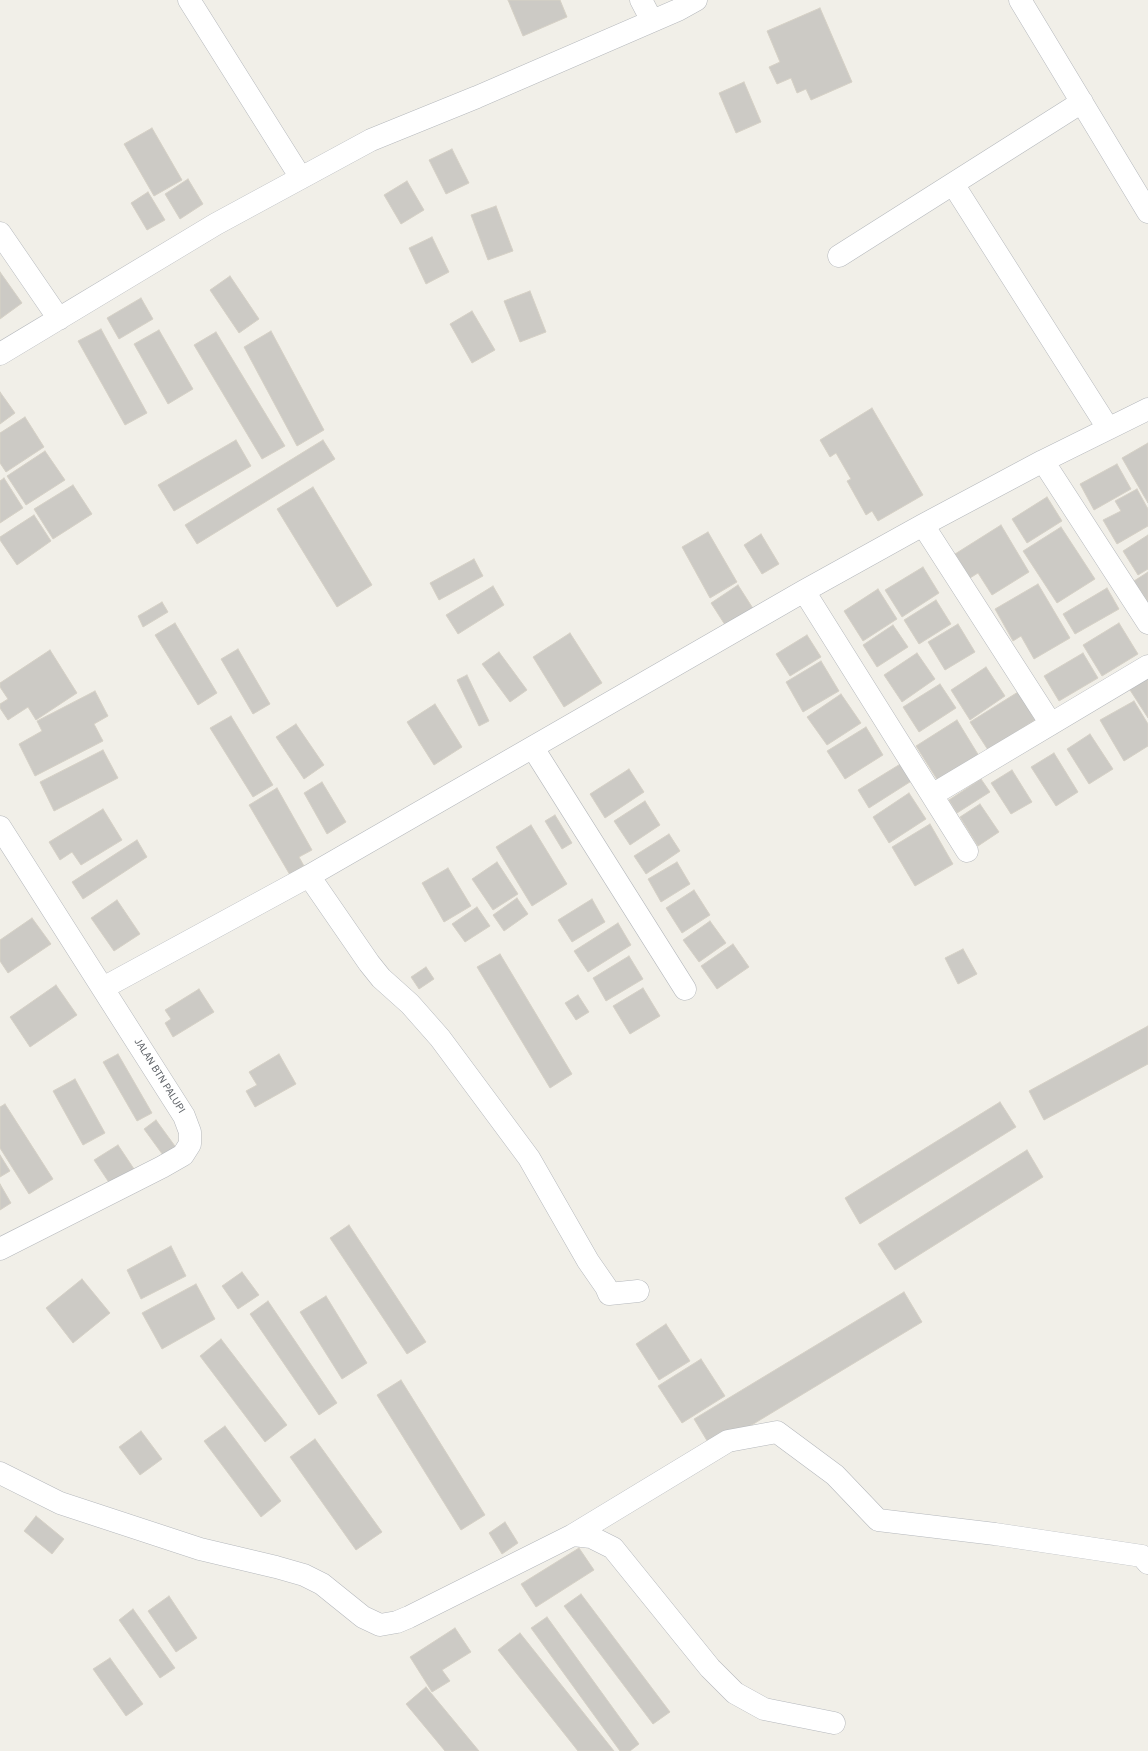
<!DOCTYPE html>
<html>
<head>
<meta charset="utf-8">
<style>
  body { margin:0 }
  canvas { display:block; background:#f1efe8 }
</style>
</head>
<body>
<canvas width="1148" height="1751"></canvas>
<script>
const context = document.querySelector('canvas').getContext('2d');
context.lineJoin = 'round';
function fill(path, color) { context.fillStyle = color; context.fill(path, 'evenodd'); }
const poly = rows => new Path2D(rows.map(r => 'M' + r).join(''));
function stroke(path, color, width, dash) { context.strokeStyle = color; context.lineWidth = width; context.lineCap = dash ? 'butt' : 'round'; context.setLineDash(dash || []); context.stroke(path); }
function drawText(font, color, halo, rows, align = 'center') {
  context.font = font + ' "Source Sans 3",sans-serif'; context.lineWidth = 4; context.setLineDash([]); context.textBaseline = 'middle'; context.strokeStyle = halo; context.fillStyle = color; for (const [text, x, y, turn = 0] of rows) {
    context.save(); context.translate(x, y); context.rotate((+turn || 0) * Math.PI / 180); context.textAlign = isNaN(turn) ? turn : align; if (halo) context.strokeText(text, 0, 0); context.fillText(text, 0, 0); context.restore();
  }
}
const building = poly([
  [508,0,560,0,567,17,523,36,508,0],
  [820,8,852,82,811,100,806,89,797,93,791,78,777,84,769,67,780,62,767,31,820,8],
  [744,82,761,122,736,133,719,93,744,82],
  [152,128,182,180,154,196,124,144,152,128],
  [452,149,469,183,446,194,429,160,452,149],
  [188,179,203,204,180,219,165,194,188,179],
  [407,181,424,210,401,224,384,195,407,181],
  [148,192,165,220,147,230,131,203,148,192],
  [496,206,513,251,488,260,471,215,496,206],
  [432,237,449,272,426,284,409,248,432,237],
  [0,272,22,303,0,319,0,272],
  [230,276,259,319,239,333,210,290,230,276],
  [530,291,546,332,520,342,504,301,530,291],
  [141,298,153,319,119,339,107,318,141,298],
  [472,311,495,350,472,363,450,324,472,311],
  [101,329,147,413,125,425,78,341,101,329],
  [159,330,193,389,168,404,134,344,159,330],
  [271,331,324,430,297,446,244,347,271,331],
  [216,332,285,446,262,459,194,345,216,332],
  [0,392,15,413,0,424,0,392],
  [872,408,923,495,878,521,872,511,866,515,847,481,851,479,836,453,830,457,820,440,872,408],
  [25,417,44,447,6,472,0,463,0,433,25,417],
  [236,440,251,466,174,511,158,485,236,440],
  [323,440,335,459,197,544,185,525,323,440],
  [1148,443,1148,503,1122,458,1148,443],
  [45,451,65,480,26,505,7,476,45,451],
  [1117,464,1131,489,1094,510,1080,484,1117,464],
  [4,478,23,508,0,523,0,481,4,478],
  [73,485,92,514,53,539,34,509,73,485],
  [313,487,372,585,337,607,277,509,313,487],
  [1137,489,1148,509,1148,526,1117,544,1103,520,1121,511,1115,501,1137,489],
  [1047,497,1062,521,1027,543,1012,519,1047,497],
  [34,515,51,541,17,565,0,540,0,537,34,515],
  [1001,525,1029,572,992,595,978,573,970,578,955,554,1001,525],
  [1061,527,1095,579,1057,603,1023,551,1061,527],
  [708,532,737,582,710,598,682,547,708,532],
  [761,534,779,564,762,574,744,545,761,534],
  [1148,535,1148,569,1138,575,1123,551,1148,535],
  [474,559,483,576,439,600,430,583,474,559],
  [923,567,939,593,902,617,885,590,923,567],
  [1148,572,1148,602,1134,581,1148,572],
  [1038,584,1070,638,1034,659,1021,636,1013,641,995,609,1038,584],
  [738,585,754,610,727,628,711,603,738,585],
  [493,586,504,605,458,634,446,615,493,586],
  [1107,588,1119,609,1075,634,1063,614,1107,588],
  [878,589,897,619,863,641,844,611,878,589],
  [936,600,951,624,919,644,904,620,936,600],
  [162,602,168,612,143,627,138,616,162,602],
  [175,623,217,693,198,705,155,635,175,623],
  [1119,623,1138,654,1102,676,1083,645,1119,623],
  [958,624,975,652,945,670,928,642,958,624],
  [893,625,908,647,877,667,863,645,893,625],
  [570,633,602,683,564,707,533,657,570,633],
  [807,635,821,657,790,676,776,654,807,635],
  [238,649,270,704,253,714,221,659,238,649],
  [50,650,77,693,36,720,28,707,8,720,0,708,0,704,8,699,0,687,0,683,50,650],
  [499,652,527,690,510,702,482,664,499,652],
  [917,653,935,679,902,702,884,675,917,653],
  [1083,653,1098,678,1059,701,1044,676,1083,653],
  [821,661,839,691,803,712,786,682,821,661],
  [986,667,1005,696,970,720,951,690,986,667],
  [467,675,489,721,479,726,457,680,467,675],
  [1148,678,1148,718,1130,690,1148,678],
  [940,684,956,708,919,732,903,707,940,684],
  [95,691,108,716,94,724,103,741,35,776,19,744,42,731,37,721,95,691],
  [1018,692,1035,720,988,750,970,722,1018,692],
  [841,694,861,723,827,745,807,717,841,694],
  [1134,701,1148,724,1148,746,1124,761,1100,720,1134,701],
  [435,704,462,747,434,765,407,722,435,704],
  [231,716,273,785,253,797,210,728,231,716],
  [957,720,979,756,938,781,916,746,957,720],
  [296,724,324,765,304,779,276,737,296,724],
  [866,727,883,755,845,779,827,751,866,727],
  [1090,734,1113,769,1089,784,1067,749,1090,734],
  [103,750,118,778,54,811,40,782,103,750],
  [1054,753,1078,792,1056,806,1031,767,1054,753],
  [902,763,913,780,869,808,858,790,902,763],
  [629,769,644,792,605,818,590,794,629,769],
  [1012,770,1032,802,1011,814,991,783,1012,770],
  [981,779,990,792,957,813,949,800,981,779],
  [322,782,346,822,327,834,304,793,322,782],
  [277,788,312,850,299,857,304,866,290,875,249,805,277,788],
  [909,793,926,819,889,843,873,817,909,793],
  [645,801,660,825,630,845,614,821,645,801],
  [980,804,999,832,978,846,960,817,980,804],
  [103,809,122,840,81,865,72,852,60,860,49,842,103,809],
  [555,815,572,843,562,849,545,821,555,815],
  [930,824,953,864,915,886,892,847,930,824],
  [531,825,567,884,532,906,496,847,531,825],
  [669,834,680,851,646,874,634,856,669,834],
  [137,840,147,857,83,899,72,882,137,840],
  [497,862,518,894,493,910,472,879,497,862],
  [677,862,690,884,661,902,648,879,677,862],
  [448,868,471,906,444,922,422,883,448,868],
  [694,890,710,915,682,933,666,908,694,890],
  [517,898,528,914,504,931,493,915,517,898],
  [592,899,605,922,572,942,558,920,592,899],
  [117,900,140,934,114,951,91,918,117,900],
  [477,907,490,926,465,942,452,924,477,907],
  [32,918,51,944,8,973,0,961,0,940,32,918],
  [710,921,726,943,699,962,683,940,710,921],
  [618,923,631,945,588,972,574,951,618,923],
  [733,944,749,967,717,989,701,966,733,944],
  [963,949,977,974,958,984,945,958,963,949],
  [500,954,572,1074,550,1088,477,967,500,954],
  [629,956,643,979,606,1001,593,978,629,956],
  [426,967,434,979,419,989,411,977,426,967],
  [56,985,77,1015,30,1047,10,1017,56,985],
  [643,988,660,1016,630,1034,613,1006,643,988],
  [199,989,214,1012,173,1037,165,1023,171,1019,165,1010,199,989],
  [578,995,589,1012,576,1020,565,1003,578,995],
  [1148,1026,1148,1064,1044,1120,1029,1091,1148,1026],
  [118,1054,152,1113,137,1121,103,1062,118,1054],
  [279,1054,296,1084,255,1107,246,1091,257,1085,249,1072,279,1054],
  [75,1079,105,1133,83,1145,53,1091,75,1079],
  [1000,1102,1016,1127,860,1224,845,1198,1000,1102],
  [5,1104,53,1179,29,1194,0,1148,0,1107,5,1104],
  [156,1120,180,1153,168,1162,144,1129,156,1120],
  [118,1145,134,1169,110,1184,94,1160,118,1145],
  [1027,1150,1043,1177,895,1270,878,1244,1027,1150],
  [0,1155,10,1171,0,1177,0,1155],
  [0,1184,11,1203,0,1210,0,1184],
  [349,1225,426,1342,407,1354,330,1238,349,1225],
  [171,1246,186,1276,141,1299,127,1270,171,1246],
  [242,1272,259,1295,238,1309,222,1286,242,1272],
  [82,1279,110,1313,73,1343,46,1308,82,1279],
  [196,1284,215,1319,162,1349,142,1313,196,1284],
  [904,1292,922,1322,712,1449,694,1419,904,1292],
  [326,1296,367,1363,342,1379,300,1312,326,1296],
  [268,1301,337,1403,319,1415,250,1314,268,1301],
  [666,1324,690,1361,659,1380,636,1344,666,1324],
  [221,1339,287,1425,265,1442,200,1356,221,1339],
  [701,1359,725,1396,682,1423,658,1386,701,1359],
  [401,1380,485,1515,461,1530,377,1395,401,1380],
  [225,1426,281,1501,261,1517,204,1441,225,1426],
  [141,1431,162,1459,140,1475,119,1447,141,1431],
  [315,1439,382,1532,356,1550,290,1457,315,1439],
  [36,1516,64,1539,52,1554,24,1531,36,1516],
  [505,1522,518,1543,502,1554,489,1533,505,1522],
  [579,1548,594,1570,536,1607,521,1584,579,1548],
  [581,1594,670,1712,653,1724,564,1606,581,1594],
  [169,1596,197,1638,176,1652,148,1611,169,1596],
  [133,1609,175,1668,160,1678,119,1620,133,1609],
  [547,1617,639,1744,630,1751,620,1751,531,1628,547,1617],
  [455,1628,471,1652,442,1670,450,1681,432,1692,410,1657,455,1628],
  [520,1633,614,1751,578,1751,498,1650,520,1633],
  [110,1658,143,1704,126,1716,93,1669,110,1658],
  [426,1687,479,1751,445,1751,406,1704,426,1687]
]);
const minor = poly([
  [189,0,301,178],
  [641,0,652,21],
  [1020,0,1148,212],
  [953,184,1108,428],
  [0,233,59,319],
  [839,256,1082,102],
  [0,354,216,224,371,140,477,97,678,10,696,0],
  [1043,461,1148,623],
  [923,525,1051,724],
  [804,591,967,851],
  [533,748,685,989],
  [932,795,1148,666],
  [0,827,184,1116,190,1132,190,1144,183,1155,162,1167,0,1249],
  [309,876,369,963,381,978,410,1004,440,1038,529,1158,588,1261,606,1287,609,1294,638,1291],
  [103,988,309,876,804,591,923,525,1043,461,1148,409],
  [0,1473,60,1503,200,1549,276,1567,304,1575,322,1584,363,1617,380,1625,397,1622,409,1617,573,1535,591,1537,613,1548,710,1668,735,1693,764,1709,834,1723],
  [573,1535,728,1441,777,1432,835,1475,878,1520,995,1534,1142,1556,1148,1563]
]);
const streetNames = [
  ["JALAN BTN PALUPI",159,1076,58]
];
fill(building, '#cccac5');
stroke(building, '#d6d1c6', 1);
stroke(minor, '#b5b8bc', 23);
stroke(minor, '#fff', 22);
drawText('11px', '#5f6368', '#fff', streetNames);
</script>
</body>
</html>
